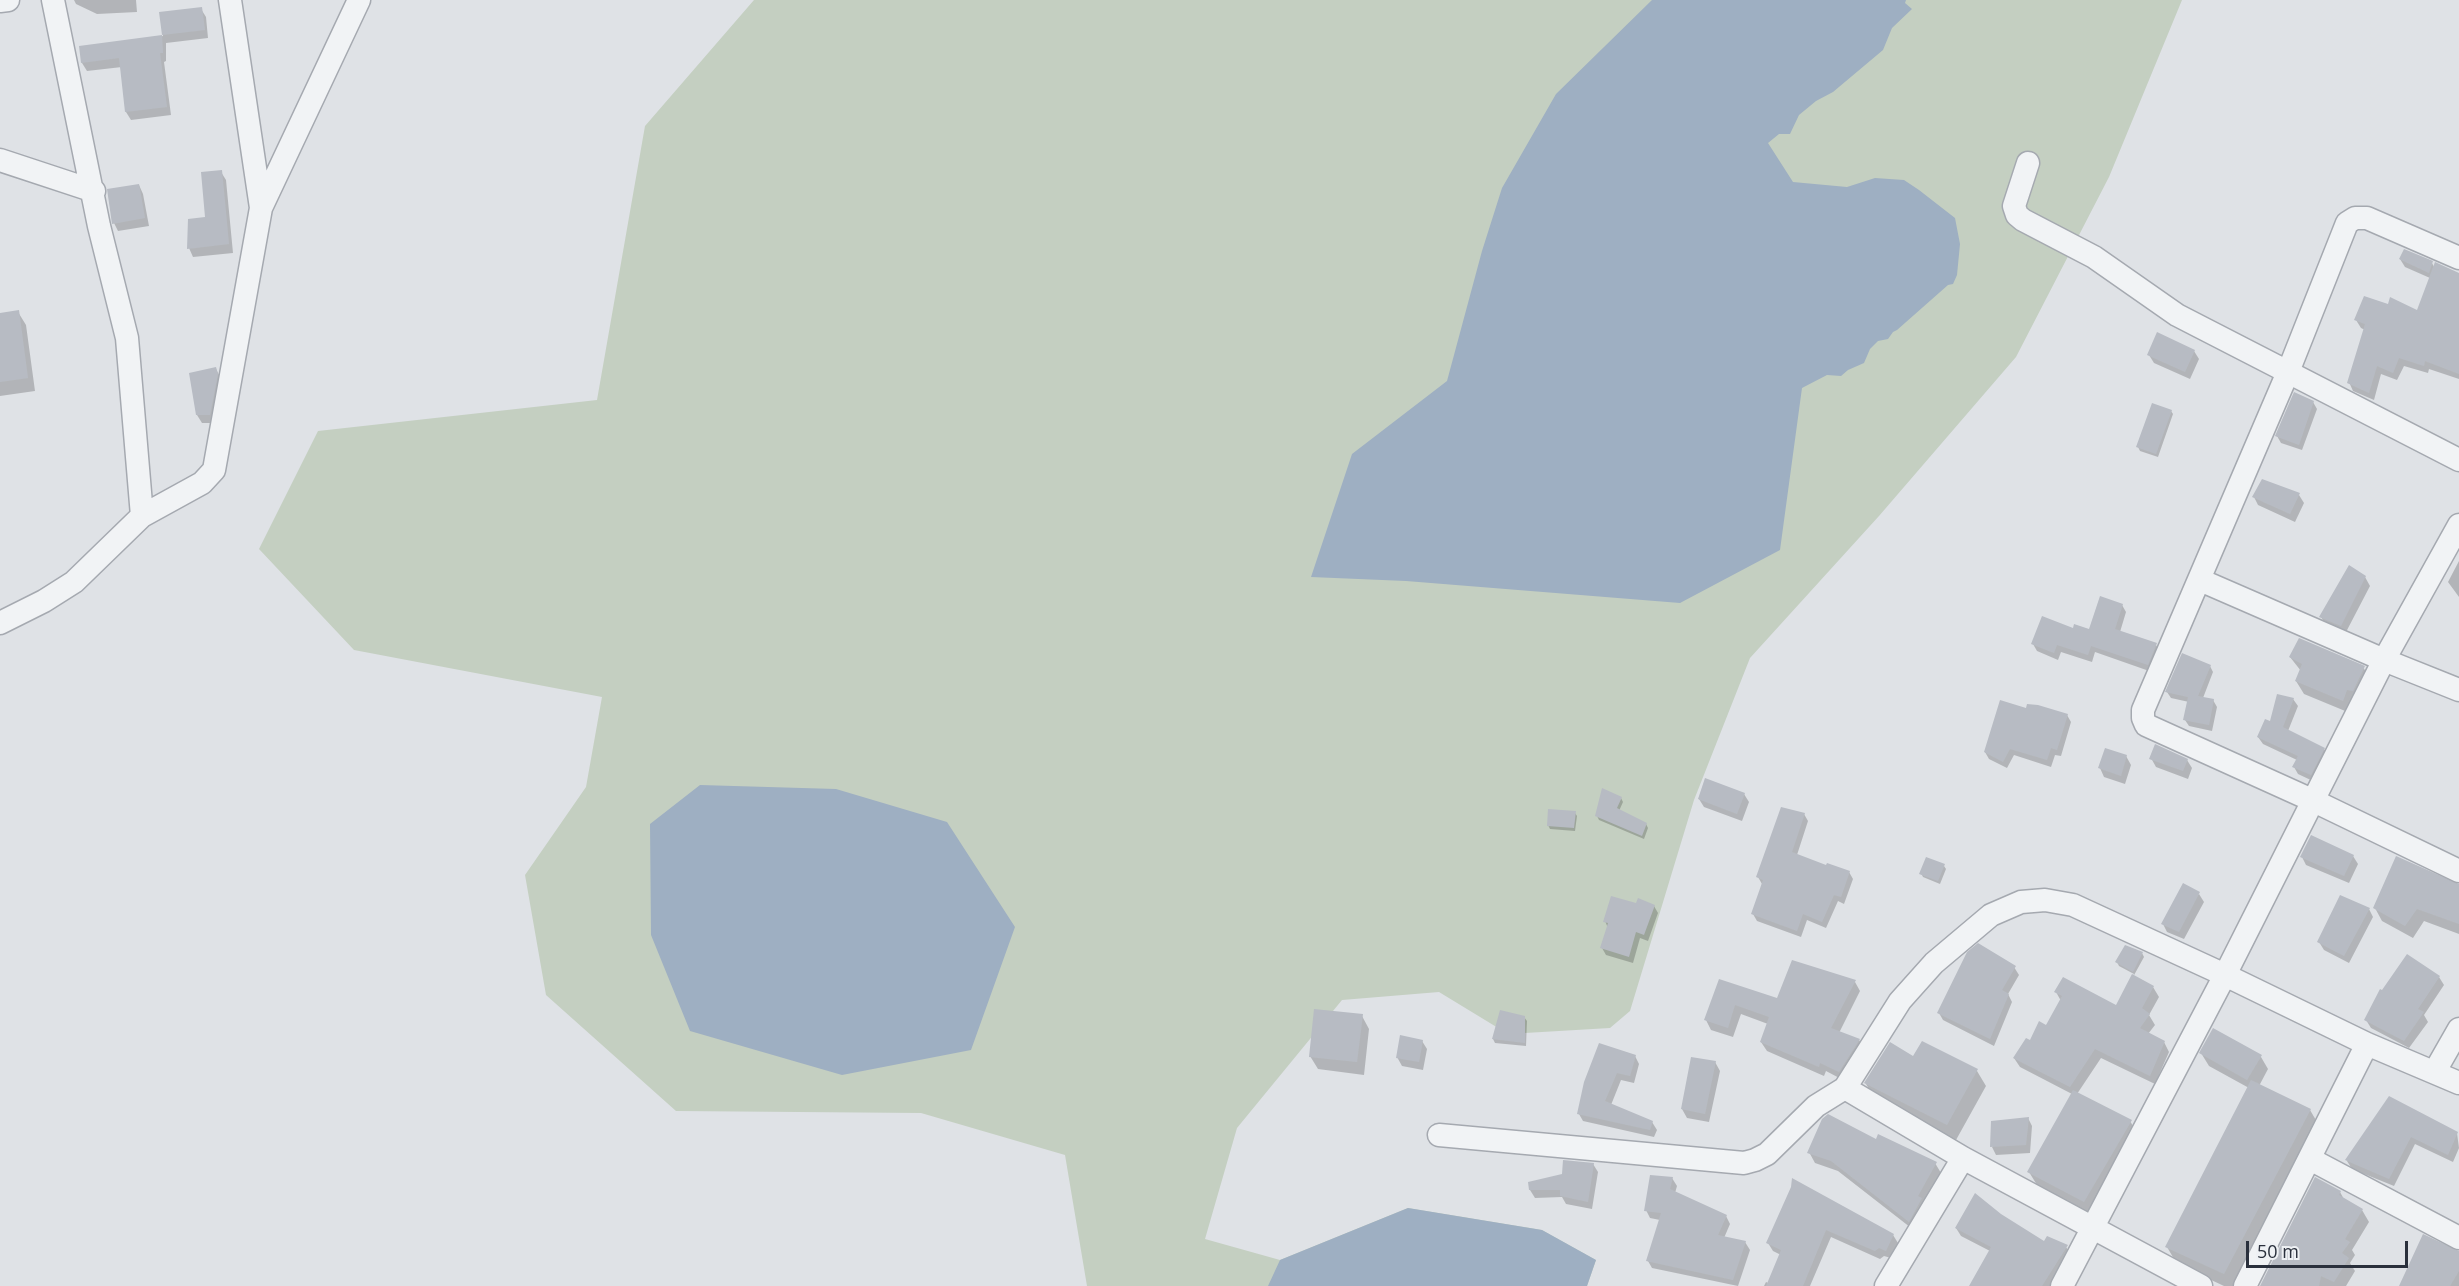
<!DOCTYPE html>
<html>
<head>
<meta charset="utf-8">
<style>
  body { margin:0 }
  #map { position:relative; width:2459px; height:1286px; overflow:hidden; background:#dfe2e6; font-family:"Open Sans",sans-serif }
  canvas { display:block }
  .scale { position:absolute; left:2246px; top:1241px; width:162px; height:27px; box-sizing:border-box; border:3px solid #2a303c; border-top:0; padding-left:8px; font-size:18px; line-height:21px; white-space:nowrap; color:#2a303c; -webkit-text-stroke:4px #eef1f4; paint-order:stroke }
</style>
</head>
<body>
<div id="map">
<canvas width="2459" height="1286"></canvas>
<div class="scale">50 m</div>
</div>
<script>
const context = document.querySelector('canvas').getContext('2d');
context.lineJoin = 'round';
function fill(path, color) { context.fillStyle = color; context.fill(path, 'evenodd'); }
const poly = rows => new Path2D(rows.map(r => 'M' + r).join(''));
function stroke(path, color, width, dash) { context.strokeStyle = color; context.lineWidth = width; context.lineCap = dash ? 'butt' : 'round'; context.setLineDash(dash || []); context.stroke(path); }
const green = poly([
  [754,0,2182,0,2109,177,2016,357,1879,516,1750,658,1694,800,1630,1011,1610,1028,1508,1034,1439,992,1342,1000,1237,1128,1205,1239,1280,1260,1408,1208,1542,1230,1596,1260,1587,1286,1087,1286,1065,1155,921,1113,676,1111,546,995,525,875,586,787,602,697,354,650,259,549,318,431,597,400,645,126]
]);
const water = poly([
  [1652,0,1906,0,1905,3,1912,9,1892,28,1883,50,1833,92,1816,101,1799,115,1790,134,1779,134,1768,143,1793,182,1847,187,1875,178,1904,180,1919,190,1955,218,1960,244,1957,275,1953,284,1948,285,1897,330,1893,332,1888,339,1878,341,1870,349,1864,363,1848,370,1841,376,1827,375,1802,388,1780,550,1680,603,1406,581,1311,577,1352,454,1447,381,1482,251,1502,188,1556,94],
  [700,785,836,789,947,822,1015,927,971,1050,842,1075,690,1031,651,935,650,824],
  [1408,1208,1542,1230,1596,1260,1587,1286,1268,1286,1280,1260]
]);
const shadow = poly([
  [74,0,136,0,137,12,97,14,76,4],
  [201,9,206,17,208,38,166,43,166,61,164,62,171,115,131,120,126,112,122,67,87,71,82,63,80,47,163,36,161,14],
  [221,172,226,180,233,253,193,257,189,248,207,219],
  [139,185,143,194,149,226,118,231,114,223],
  [2400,259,2432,263,2434,267,2459,276,2459,379,2429,369,2428,373,2404,366,2397,380,2381,374,2374,400,2353,391,2349,382,2365,330,2361,328,2356,320,2418,312,2430,278,2405,267],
  [18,312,26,325,35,391,0,396,0,314],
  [2194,351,2199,359,2190,379,2154,363,2149,355],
  [216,369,220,377,214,423,202,423,197,415],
  [2313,402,2317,409,2302,450,2281,443,2277,436],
  [2171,411,2173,414,2158,457,2140,451,2138,447],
  [2299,495,2304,503,2295,522,2258,505,2254,497],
  [2459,561,2459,597,2448,582],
  [2365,577,2370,586,2345,634,2326,625,2321,617],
  [2122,605,2126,612,2120,632,2156,645,2160,652,2152,672,2095,652,2092,662,2061,652,2058,660,2037,651,2033,644,2074,630,2090,631],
  [2290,657,2363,667,2371,680,2350,713,2304,694,2296,681,2301,671],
  [2210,666,2213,672,2203,698,2213,700,2217,707,2212,731,2189,726,2185,720,2189,702,2171,698,2167,692],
  [2293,699,2298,706,2288,731,2324,749,2328,756,2315,782,2298,774,2294,767,2297,760,2263,744,2258,737],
  [2027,710,2067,715,2071,722,2061,756,2055,755,2051,767,2014,755,2007,768,1989,759,1985,752],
  [2126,756,2131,765,2125,784,2104,777,2100,768],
  [2151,758,2187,760,2192,768,2188,779,2156,767],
  [1744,794,1749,802,1742,821,1704,807,1699,799],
  [1621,798,1623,802,1619,811,1646,824,1648,828,1644,839,1599,820,1597,816],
  [1575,813,1577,816,1575,831,1550,829,1548,825],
  [1804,814,1808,821,1797,855,1827,867,1849,872,1853,879,1844,904,1838,901,1826,928,1807,920,1801,937,1757,921,1753,914,1762,884,1758,877],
  [2353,856,2358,864,2349,883,2306,865,2302,857],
  [1944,866,1946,869,1940,884,1923,877,1921,873],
  [2459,885,2459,934,2424,921,2413,938,2382,921,2375,908],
  [2199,894,2204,902,2184,939,2167,932,2163,924],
  [1637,905,1654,906,1658,913,1648,941,1640,938,1633,963,1606,955,1602,948,1608,928,1605,921],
  [2369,909,2373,917,2349,963,2324,950,2319,942],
  [2126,947,2142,953,2144,957,2133,977,2153,987,2159,997,2149,1015,2155,1025,2148,1034,2164,1042,2169,1052,2155,1084,2101,1058,2077,1094,2130,1121,2138,1134,2092,1214,2037,1185,2029,1172,2072,1094,2020,1067,2014,1058,2046,1026,2061,1001,2056,992,2117,1007,2134,974,2119,966,2117,962],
  [2014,967,2019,975,2008,994,2012,1002,1994,1046,1943,1020,1939,1013],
  [2439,977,2444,985,2424,1015,2428,1022,2409,1048,2371,1028,2366,1020],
  [1720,981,1777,1000,1855,982,1860,991,1839,1033,1859,1040,1865,1049,1845,1081,1826,1071,1824,1076,1767,1051,1761,1042,1768,1024,1741,1014,1733,1037,1711,1030,1706,1020],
  [1501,1011,1524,1017,1527,1021,1526,1046,1495,1043,1493,1039],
  [1362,1016,1369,1029,1364,1075,1318,1069,1310,1056],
  [1422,1041,1427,1049,1423,1070,1402,1066,1397,1057],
  [2201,1053,2261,1057,2268,1069,2259,1086,2310,1110,2320,1127,2236,1286,2224,1286,2177,1264,2167,1247,2249,1088,2209,1066],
  [1635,1056,1639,1064,1634,1083,1621,1080,1611,1105,1652,1122,1657,1130,1654,1137,1583,1121,1579,1114,1585,1083],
  [1913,1058,1977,1071,1986,1086,1956,1140,1875,1099,1866,1084],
  [1715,1062,1720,1071,1709,1122,1687,1118,1682,1109],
  [2389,1098,2457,1133,2459,1148,2453,1162,2415,1144,2394,1186,2352,1169,2347,1161],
  [2028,1118,2032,1126,2030,1153,1996,1155,1992,1147],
  [1876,1141,1935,1163,1941,1173,1915,1231,1838,1171,1815,1163,1809,1152],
  [1593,1164,1598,1172,1592,1209,1566,1204,1562,1197,1535,1198,1530,1190],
  [1672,1178,1677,1186,1675,1193,1726,1216,1730,1224,1724,1238,1745,1242,1750,1250,1738,1286,1652,1268,1648,1261,1660,1220,1650,1218,1646,1210],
  [1793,1187,1893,1235,1898,1243,1891,1258,1884,1256,1880,1259,1831,1237,1810,1286,1764,1286,1766,1282,1768,1283,1781,1255,1773,1251,1768,1243],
  [2340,1192,2345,1201,2362,1210,2369,1222,2352,1250,2355,1255,2350,1263,2355,1271,2346,1286,2262,1286],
  [2000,1215,2044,1243,2066,1247,2071,1255,2052,1286,1971,1286,1990,1251,1961,1236,1956,1228],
  [2459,1254,2459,1286,2400,1286]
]);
const building = poly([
  [202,7,205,30,162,35,159,12],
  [162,35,163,53,160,53,167,107,125,112,119,58,81,63,79,46],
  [222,170,229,244,187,249,188,219,205,217,201,172],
  [139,184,145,218,112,224,107,189],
  [2404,249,2433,261,2429,273,2399,259],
  [2435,262,2459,273,2459,374,2425,361,2424,366,2399,358,2393,373,2377,366,2369,393,2347,383,2365,324,2354,320,2364,296,2388,304,2390,297,2417,310],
  [19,310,28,378,0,382,0,313],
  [2157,332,2195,350,2185,372,2147,355],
  [216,367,218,374,210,415,196,415,189,373],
  [2294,392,2314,401,2299,445,2275,436],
  [2152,403,2172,410,2156,454,2136,447],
  [2262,479,2300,493,2290,514,2252,497],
  [2349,565,2366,576,2341,626,2319,617],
  [2100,596,2123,604,2115,629,2157,643,2148,665,2091,646,2088,655,2057,645,2054,653,2031,644,2042,616,2073,628,2074,624,2089,629],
  [2299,638,2365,666,2353,691,2347,690,2343,701,2295,681,2302,664,2289,657],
  [2182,653,2211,665,2198,696,2214,699,2209,725,2183,720,2188,697,2165,692],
  [2277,694,2294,698,2283,727,2325,748,2311,775,2292,767,2298,756,2257,737,2265,719,2270,721],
  [2000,700,2026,708,2027,704,2038,705,2068,714,2057,750,2051,748,2047,760,2010,749,2003,762,1984,752],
  [2155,744,2188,759,2183,771,2149,759],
  [2105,748,2127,755,2121,776,2098,768],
  [1705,778,1745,793,1737,814,1698,799],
  [1602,788,1622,797,1617,808,1647,823,1642,836,1595,816],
  [1781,807,1805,813,1792,852,1826,865,1827,863,1850,871,1841,897,1834,895,1822,922,1803,914,1797,931,1751,914,1763,880,1756,877],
  [1548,809,1576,811,1574,828,1547,826],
  [2311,835,2354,855,2344,876,2300,857],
  [2396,856,2459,884,2459,924,2417,909,2405,926,2373,908],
  [1926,857,1945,864,1938,881,1919,874],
  [2183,883,2200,892,2179,932,2161,924],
  [2340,895,2370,908,2344,956,2317,942],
  [1611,896,1636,903,1638,898,1655,905,1644,935,1636,932,1629,957,1600,948,1608,923,1603,922],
  [1978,943,2016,966,2002,990,2009,994,1990,1039,1937,1013,1967,952],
  [2125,945,2143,952,2133,972,2115,962],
  [2407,954,2440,976,2418,1009,2424,1012,2404,1041,2364,1020,2380,989,2382,990],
  [1792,960,1856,980,1831,1028,1860,1039,1839,1072,1820,1063,1819,1067,1760,1042,1769,1017,1735,1005,1728,1028,1704,1020,1719,979,1777,998],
  [2132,974,2154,986,2142,1008,2150,1014,2140,1028,2165,1041,2150,1076,2095,1049,2070,1087,2013,1058,2026,1038,2030,1040,2039,1021,2046,1025,2062,996,2054,992,2063,977,2116,1005],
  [1314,1009,1363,1014,1357,1062,1309,1057],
  [1500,1010,1525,1016,1525,1043,1492,1039],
  [2213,1028,2262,1055,2247,1080,2199,1053],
  [1400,1035,1423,1040,1419,1062,1396,1058],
  [1922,1041,1978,1069,1947,1125,1864,1083,1890,1042,1913,1056],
  [1599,1043,1636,1055,1630,1076,1617,1073,1605,1101,1653,1121,1650,1130,1577,1114,1584,1082],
  [1691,1057,1716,1061,1705,1114,1681,1109],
  [2251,1080,2311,1109,2224,1274,2165,1247],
  [2073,1090,2132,1120,2084,1202,2027,1172],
  [2389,1096,2458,1132,2448,1155,2411,1137,2389,1179,2345,1160],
  [1828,1114,1876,1139,1878,1134,1937,1162,1918,1196,1922,1198,1909,1222,1831,1161,1807,1153,1822,1119],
  [2029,1117,2026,1145,1990,1147,1991,1121],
  [1563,1160,1594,1163,1588,1202,1560,1196,1560,1190,1529,1190,1528,1182,1562,1174],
  [1650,1175,1673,1177,1670,1189,1727,1215,1718,1235,1746,1241,1733,1280,1646,1261,1661,1213,1644,1211],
  [2315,1177,2341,1191,2339,1195,2363,1209,2345,1239,2350,1242,2342,1253,2349,1258,2334,1282,2321,1276,2319,1286,2260,1286],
  [1792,1178,1894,1234,1886,1251,1879,1248,1875,1251,1826,1230,1803,1286,1766,1286,1781,1250,1766,1243,1791,1187],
  [1975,1193,2001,1214,2044,1241,2047,1236,2068,1245,2042,1286,1969,1286,1991,1247,1955,1228],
  [2423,1234,2459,1251,2459,1271,2450,1286,2399,1286]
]);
const street = poly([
  [230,0,261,208],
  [0,1,8,0],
  [0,160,94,191],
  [2028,163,2014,206,2017,215,2023,220,2094,257,2177,315,2459,460],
  [2459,258,2367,218,2355,218,2347,223,2288,372,2143,710,2143,718,2146,725,2314,801,2459,871],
  [142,516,202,483,214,470,261,208,359,0],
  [2200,580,2384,660,2459,690],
  [0,623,44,601,74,582,142,516,127,338,99,226,53,0],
  [2435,1071,2459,1029],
  [1845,1088,1963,1158,2201,1286],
  [1439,1135,1744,1163,1755,1160,1767,1154,1816,1106,1845,1088,1900,1001,1934,963,1991,915,2021,902,2045,900,2073,905,2225,975,2367,1044,2459,1083],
  [2310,1159,2459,1238],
  [1886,1286,1963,1158],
  [2062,1286,2225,975,2384,660,2459,525],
  [2245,1286,2367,1044]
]);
fill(green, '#c4cfc1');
fill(water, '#9eafc2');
fill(shadow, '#0003');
fill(building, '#b7bbc3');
stroke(street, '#a5a9b0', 25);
stroke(street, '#f1f3f5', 22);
</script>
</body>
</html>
